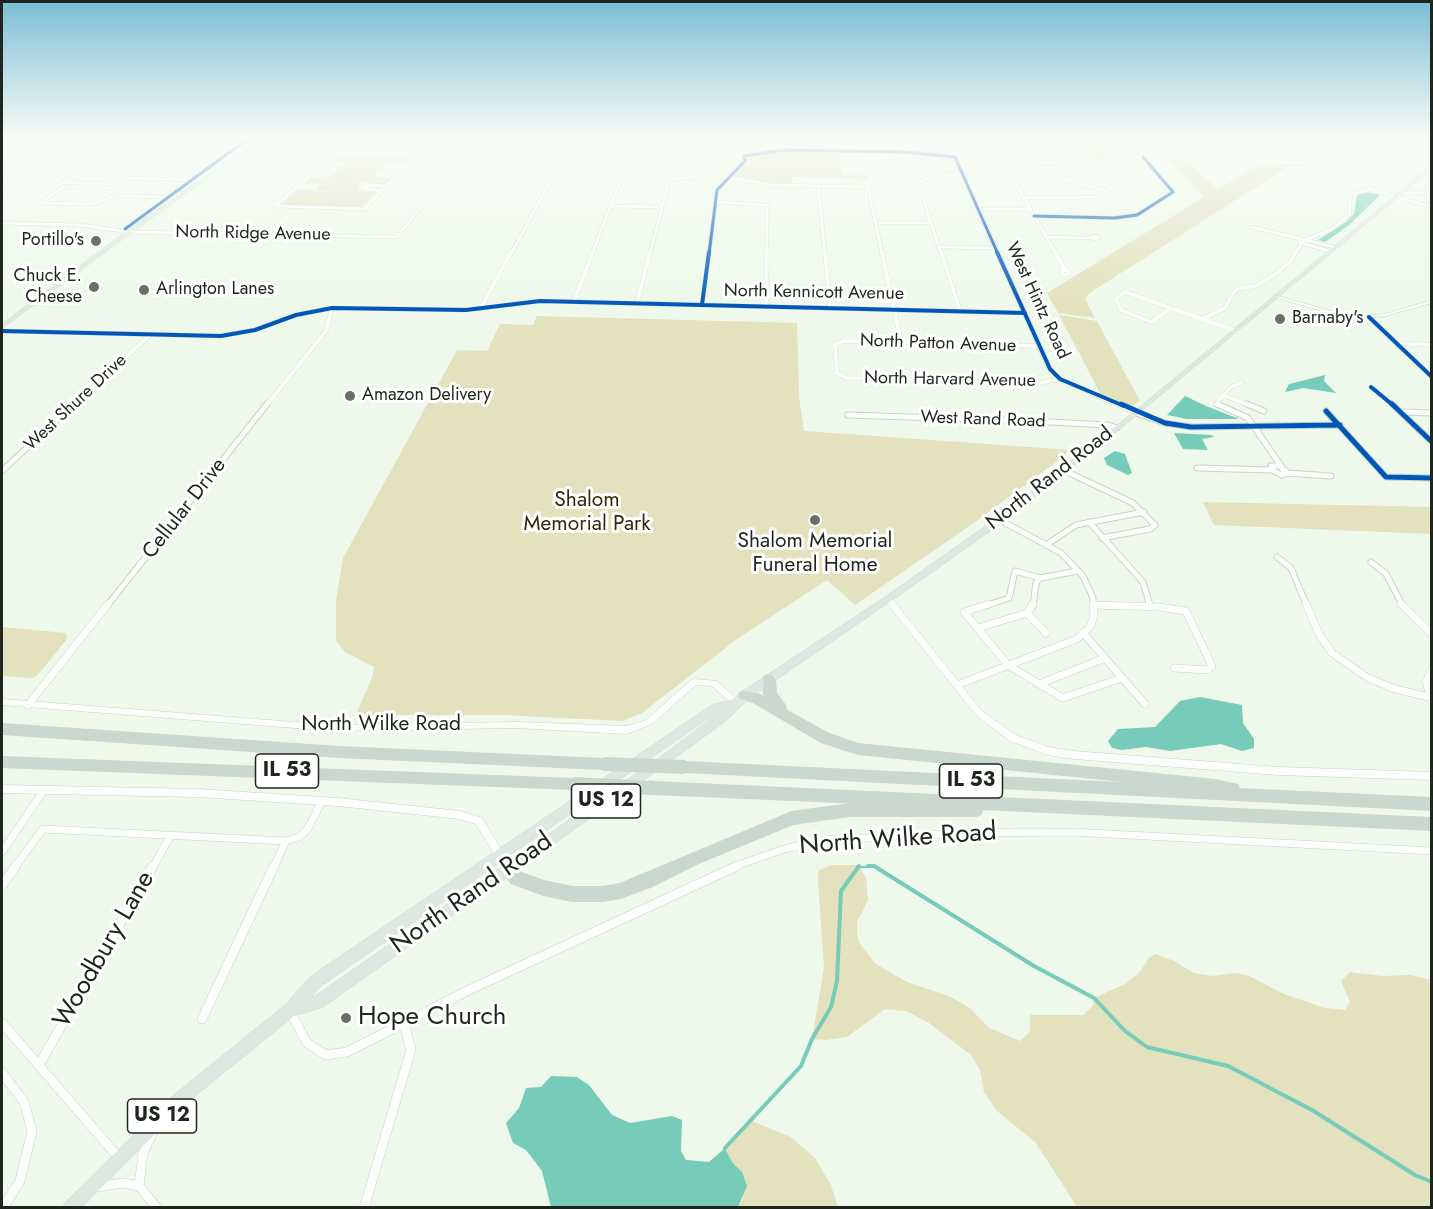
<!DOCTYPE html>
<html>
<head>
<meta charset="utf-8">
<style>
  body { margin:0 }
  #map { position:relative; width:1433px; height:1209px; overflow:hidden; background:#eef9eb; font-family:Jost,sans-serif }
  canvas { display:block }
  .frame { position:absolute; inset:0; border:3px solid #1f261d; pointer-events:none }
</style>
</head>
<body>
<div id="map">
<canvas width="1433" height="1209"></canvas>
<div class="frame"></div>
</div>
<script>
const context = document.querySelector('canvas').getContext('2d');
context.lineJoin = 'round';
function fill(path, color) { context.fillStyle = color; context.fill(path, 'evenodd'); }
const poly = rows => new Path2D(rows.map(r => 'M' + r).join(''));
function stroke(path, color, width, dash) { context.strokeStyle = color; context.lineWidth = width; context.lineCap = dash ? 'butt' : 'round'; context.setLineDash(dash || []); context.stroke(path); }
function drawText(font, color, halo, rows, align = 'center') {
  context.font = font + ' Jost,sans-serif'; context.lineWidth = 6; context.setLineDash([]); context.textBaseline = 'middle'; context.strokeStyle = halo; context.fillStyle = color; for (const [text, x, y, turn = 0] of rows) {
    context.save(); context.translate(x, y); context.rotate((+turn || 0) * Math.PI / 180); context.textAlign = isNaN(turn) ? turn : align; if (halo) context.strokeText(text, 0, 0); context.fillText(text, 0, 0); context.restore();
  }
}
const green = poly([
  [1076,137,1164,137,1177,150,1123,144,1109,149,1116,157,1100,163],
  [784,151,839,152,842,175,869,175,866,179,793,177,792,185,762,183,732,176,746,164,749,156],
  [384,155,409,159,405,163,385,163,381,170,377,171,373,176,391,178,384,185,351,181,363,185,357,191,377,192,361,207,281,205,296,190,314,190,336,194,316,189,320,184,303,183,310,177,330,177,347,163,330,161,330,159,363,156,378,158],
  [1167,159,1186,159,1217,189,1266,161,1294,163,1088,294,1085,299,1095,318,1058,313,1047,293,1204,197],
  [1059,315,1097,321,1140,401,1130,407,1101,395],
  [537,316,797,323,799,397,804,431,1072,450,978,520,855,605,827,580,737,639,642,713,623,721,504,715,356,715,373,675,374,667,345,652,336,640,336,601,343,558,457,350,487,351,500,324,533,325],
  [1203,502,1431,507,1431,534,1214,525],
  [2,627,66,633,67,639,37,676,32,678,2,676],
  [832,865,859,865,866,878,868,900,857,922,857,933,860,944,876,964,907,982,949,996,970,1008,989,1028,1020,1041,1030,1032,1030,1015,1083,1015,1093,1006,1094,998,1125,984,1139,973,1148,959,1155,954,1174,961,1194,973,1213,976,1235,973,1249,976,1284,994,1325,1008,1345,1010,1350,1002,1341,981,1350,972,1382,976,1411,975,1431,980,1431,1207,1077,1207,1036,1143,997,1111,984,1092,980,1070,971,1055,929,1023,906,1011,885,1009,847,1037,826,1040,812,1039,824,968,818,880,819,870],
  [749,1120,791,1137,815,1158,831,1185,838,1207,738,1207,743,1199,742,1172,732,1162,725,1148]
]);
const water = poly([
  [1368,192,1380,195,1349,225,1325,242,1318,240,1346,222,1354,214,1357,195],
  [1325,375,1324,381,1336,393,1303,388,1285,392,1289,384],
  [1185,396,1206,406,1239,419,1187,419,1167,415],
  [1174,433,1211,435,1214,437,1202,439,1208,450,1183,449],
  [1115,451,1125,454,1132,473,1128,475,1107,465,1104,458],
  [1200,697,1242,705,1243,723,1254,739,1254,748,1242,751,1221,744,1170,751,1146,747,1122,750,1112,748,1108,741,1118,729,1155,727,1180,701],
  [551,1076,577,1077,589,1085,612,1115,630,1123,672,1116,682,1120,681,1151,686,1160,709,1162,725,1148,732,1162,742,1172,747,1186,738,1207,551,1207,542,1171,526,1150,513,1143,506,1123,519,1108,526,1088,541,1087]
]);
const streamFar1 = poly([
  [858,867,876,867]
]);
const stream = poly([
  [868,866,874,866,1034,966,1094,998,1125,1031,1147,1047,1228,1066,1312,1110,1415,1175,1432,1182],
  [725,1148,801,1066,812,1039,831,1007,837,981,841,891,859,866]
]);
const minorFar4 = poly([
  [813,137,814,150],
  [857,137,859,151],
  [1012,137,1019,148],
  [1055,137,1073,163],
  [1167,137,1189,158],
  [742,138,768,137],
  [311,143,319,137],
  [386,144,380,151,376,153,381,146,386,144],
  [386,144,392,137],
  [1174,144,1197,144,1211,137],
  [957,145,1063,149],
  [142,146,151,149,139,154,123,152,142,146],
  [376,153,403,155,411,159,365,209,275,206,332,157,376,153],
  [1207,159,1224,176],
  [1249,159,1244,152,1271,137],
  [93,161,141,162,144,164,111,184,53,182,86,162,93,161],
  [643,162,631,155,650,160],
  [2,163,14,164],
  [2,170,63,137],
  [122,178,201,180],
  [1064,179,1067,179,1071,181,1061,180,1064,179],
  [1071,181,1107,191],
  [818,186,825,254],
  [106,188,117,188,117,195],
  [382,191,360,188,368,185,387,186],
  [1401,193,1432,193],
  [120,196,176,197],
  [1023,198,1098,197,1119,183,1103,164],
  [717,202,767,205,767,254],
  [40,203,63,187,69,187],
  [40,203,92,204,113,197],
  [611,206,661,207],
  [978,209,1031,209],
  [1034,216,1114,218,1137,215,1173,192,1143,157],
  [2,223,81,225,129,232,397,237,461,158,560,159],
  [876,223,930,223],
  [1252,227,1334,247],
  [1091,236,1096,236,1099,238,1093,239,1091,236],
  [1046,237,1090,238],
  [1299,242,1329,251],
  [939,247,995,248],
  [511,254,574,137],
  [592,254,623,174,636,165,668,157,744,156,785,150,904,152,955,157],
  [650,254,668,183,675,179,713,175,773,185,868,187],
  [709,254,717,190,745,161,741,151,742,137],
  [882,254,868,187,869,180,878,171,900,162,904,157,899,137],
  [941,254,918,183,935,175,962,174],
  [1056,254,1008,170,1011,165,1027,162,1103,164,1106,160,1121,157,1316,163,1347,172,1376,191,1432,207],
  [1295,254,1303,241,1332,229,1350,214,1349,198,1352,194,1372,189]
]);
const minorFar3 = poly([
  [825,252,830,308],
  [882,252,901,343],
  [941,252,960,311],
  [1055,252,1065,270],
  '1062 272a3 3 0 1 1 6 0a3 3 0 1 1-6 0Z',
  [1430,275,1432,273],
  [1125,292,1171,308,1151,322,1121,310,1116,299,1125,292],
  [574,301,593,252],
  [637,303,650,252],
  [702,305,709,252],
  [766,307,767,252],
  [481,308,511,252],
  [1171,308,1236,331],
  [1369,317,1432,377],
  [1202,319,1225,308,1236,289,1255,286,1273,276,1290,262,1296,252],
  [2,331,221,336,255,330,296,315,332,308,466,310,540,301,1025,313],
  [1397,343,1432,345],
  [1039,346,843,341,835,345,837,373,846,378,1039,383,1060,379],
  [1371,387,1394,406],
  [1223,395,1251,406],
  [73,406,150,335],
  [266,406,326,331,332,308],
  [1221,406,1216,404,1231,387,1241,383]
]);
const minorFar2 = poly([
  [1217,404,1248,418,1281,466],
  [1247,404,1264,411],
  [1392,404,1432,442],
  [1326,411,1386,477,1432,478],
  [1402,412,1432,413],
  [1136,413,1165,423,1191,427,1340,425],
  [848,415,1031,421,1108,425,1117,428],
  [1271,466,1279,466,1288,473,1282,475,1272,470,1271,466],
  [1197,468,1272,470],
  [1063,470,1133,503,1155,525,1150,529,1102,538],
  [2,471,74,404],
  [1288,473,1331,476],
  [1000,520,1061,553,1083,576,1093,598,1093,606],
  [1089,522,1143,582,1150,606],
  [1046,545,1076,525,1144,512],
  [1277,557,1291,568,1307,606],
  [1371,562,1386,574,1403,606],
  [1093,605,1112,606],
  [107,606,267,404],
  [985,606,1009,598,1015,571,1040,578,1078,571],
  [1033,606,1036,583,1040,578]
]);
const minorFar1 = poly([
  [989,604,964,612,1008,665,1039,684],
  [1149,604,1150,607],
  [1306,604,1319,634,1332,653,1368,678,1395,689,1429,697],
  [1401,604,1432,634],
  [1093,605,1159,607,1186,611,1212,666,1207,670,1174,668],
  [1027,613,1046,633],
  [978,628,1027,613,1033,604],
  [1083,633,1145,704],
  [1105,658,1039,684,1063,698,1122,678],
  [1432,669,1426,683,1432,701],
  [957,685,1077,639,1090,627,1094,616,1093,604],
  [28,705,108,604],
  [286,841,299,837,307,830,322,801],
  [2,852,44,790],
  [15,867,43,829,286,841,274,867],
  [153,867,171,835],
  [733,867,784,849,826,840,965,833,1071,832,1432,851]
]);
const minor = poly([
  [2,885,16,866],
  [290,1011,307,1043,326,1055,347,1052,469,990,737,866],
  [202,1019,274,866],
  [2,1023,119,1158],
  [39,1065,153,866],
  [2,1073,24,1102,32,1131,20,1181,3,1208],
  [139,1186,143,1153,152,1134],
  [96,1187,123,1183,139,1186,157,1208],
  [364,1208,411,1050,404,1023]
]);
const tertiary = poly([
  [963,137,966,137,956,149,957,157,1052,368,1062,378,1138,412,1138,414,1134,414,1058,380,1047,369,953,157,952,149,963,137],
  [1274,295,1338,313,1361,316,1385,314,1432,300,1432,303,1385,316,1361,318,1336,315,1274,297,1274,295],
  [888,596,891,597,982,711,1016,735,1048,747,1074,751,1278,767,1432,772,1432,780,1278,775,1074,759,1048,755,1010,741,976,715,885,601,884,599,885,597,888,596],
  [694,679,717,681,739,701,740,703,739,705,736,706,733,705,712,686,696,685,652,724,627,734,517,728,333,731,2,705,2,699,333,725,517,722,627,726,646,720,691,680,694,679],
  [2,785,198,789,338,798,460,811,482,818,507,859,505,862,502,863,499,862,476,824,460,819,338,806,198,797,2,793,2,785]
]);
const secondary = poly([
  [453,137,459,137,425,144,386,145,114,140,2,141,2,139,114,138,386,143,425,142,453,137]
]);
const primary = poly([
  [262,137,266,137,256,145,279,141,281,142,253,146,131,233,4,327,2,328,2,324,127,231,262,137],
  [221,140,241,141,247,145,245,146,240,143,222,142,221,140],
  [1432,165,1432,169,1138,414,1003,522,891,601,748,699,727,720,675,758,323,1007,294,1016,185,1104,81,1208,62,1208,65,1203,175,1094,285,1005,311,976,712,705,734,699,740,693,885,597,997,518,1134,412,1432,165],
  [723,710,667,752,315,996,310,998,321,986,719,711,723,710]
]);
const motorway = poly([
  [769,675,773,676,775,679,776,693,785,705,786,710,829,734,858,744,1215,780,1238,785,1239,789,1432,798,1432,810,685,772,681,771,679,767,681,763,685,762,1162,785,858,754,821,742,753,702,740,699,738,696,740,693,744,691,756,693,767,699,764,694,763,679,765,676,769,675],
  [2,724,339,747,603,759,607,760,609,764,607,768,603,769,339,757,2,734,2,724],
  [2,757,573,779,578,780,579,784,578,788,573,789,2,767,2,757],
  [654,782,1432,818,1432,830,982,809,981,814,976,816,850,816,793,824,696,864,650,887,620,898,603,901,572,901,544,895,511,883,503,872,501,867,503,862,508,861,513,862,521,873,544,881,572,887,603,887,620,884,792,812,850,804,884,804,654,794,649,792,648,788,649,784,654,782]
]);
const motorwayBridge = poly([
  [603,764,685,767],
  [573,784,654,788]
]);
const cyclewayFar2 = poly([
  [147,137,265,139],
  [1034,216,1114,218,1137,215,1173,192,1143,157],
  [125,229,249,138],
  [709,254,717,190,745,161,744,156,785,150,904,152,955,157,998,254]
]);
const cyclewayFar1 = poly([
  [997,252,1050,369,1060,379,1124,406],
  [702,305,709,252],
  [1369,317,1432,377],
  [2,331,221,336,255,330,296,315,332,308,466,310,540,301,1025,313],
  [1371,387,1394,406]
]);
const cycleway = poly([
  [1121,404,1165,423,1191,427,1340,425],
  [1392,404,1432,442],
  [1326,411,1386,477,1432,478]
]);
const markers = [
  [96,241,6,"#677065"],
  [94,287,6,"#677065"],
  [144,290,6,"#677065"],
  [1280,319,6,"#677065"],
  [350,396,6,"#677065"],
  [815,520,6,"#677065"],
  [346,1018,6,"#677065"]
];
const farStreetnames = [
  ["North Ridge Avenue",253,234,1],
  ["North Kennicott Avenue",814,293,1],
  ["West Hintz Road",1037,301,65],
  ["North Patton Avenue",938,344,2],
  ["North Harvard Avenue",950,380,1],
  ["West Shure Drive",76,403,-43],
  ["West Rand Road",983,420,2]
];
const farPoinames = [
  ["Portillo's",84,241,"right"],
  ["Chuck E.",82,277,"right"],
  ["Cheese",82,298,"right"],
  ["Arlington Lanes",156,290],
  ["Barnaby's",1292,319],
  ["Amazon Delivery",362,396]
];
const shields = [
  [287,771,63],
  [971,781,63],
  [606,801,69],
  [162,1116,69]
];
const shieldNames = [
  ["IL 53",287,771],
  ["IL 53",971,781],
  ["US 12",606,801],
  ["US 12",162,1116]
];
const streetNames = [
  ["North Rand Road",1050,479,-38],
  ["Cellular Drive",185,509,-52],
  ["North Wilke Road",381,725]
];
const parkNames = [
  ["Shalom",587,501],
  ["Memorial Park",587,525]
];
const poiNames = [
  ["Shalom Memorial",815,542],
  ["Funeral Home",815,566]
];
const nearStreetnames = [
  ["North Wilke Road",898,840,-4],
  ["North Rand Road",472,894,-35],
  ["Woodbury Lane",105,950,-60]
];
const nearPoinames = [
  ["Hope Church",358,1018]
];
fill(green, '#e3e1be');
fill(water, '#77cbb9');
stroke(streamFar1, '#77cbb9', 2);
stroke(stream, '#77cbb9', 4);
stroke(minorFar4, '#cad3c8', 4);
stroke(minorFar3, '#cad3c8', 4.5);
stroke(minorFar2, '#cad3c8', 7);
stroke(minorFar1, '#cad3c8', 8);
stroke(minor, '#cad3c8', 10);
stroke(tertiary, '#cad3c8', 1);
stroke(secondary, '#cad3c8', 2);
stroke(primary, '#d0d5cf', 1);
stroke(motorway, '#d0d5cf', 2);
stroke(minorFar4, '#fcfefc', 3);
stroke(minorFar3, '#fcfefc', 4);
stroke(minorFar2, '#fcfefc', 5);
stroke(minorFar1, '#fcfefc', 7);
stroke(minor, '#fcfefc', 9);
fill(tertiary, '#fcfefc');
fill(secondary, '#edf3ef');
fill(primary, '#dee8e2');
fill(motorway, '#c9d9d0');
stroke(motorwayBridge, '#d0d5cf', 14, []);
stroke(motorwayBridge, '#c9d9d0', 12);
stroke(cyclewayFar2, '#0057b8', 3);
stroke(cyclewayFar1, '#0057b8', 4);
stroke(cycleway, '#0057b8', 5);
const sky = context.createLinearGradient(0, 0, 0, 306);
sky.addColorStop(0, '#7bbdd5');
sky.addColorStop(0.45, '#f7fcf6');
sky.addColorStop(1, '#f7fcf600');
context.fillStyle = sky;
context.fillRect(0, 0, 1433, 306);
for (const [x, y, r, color] of markers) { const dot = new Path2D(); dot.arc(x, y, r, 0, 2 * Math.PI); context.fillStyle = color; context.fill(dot); stroke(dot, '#fff', 2); }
drawText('18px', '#1f261d', '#fff', farStreetnames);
drawText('18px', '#1f261d', '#fff', farPoinames, 'left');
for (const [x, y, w] of shields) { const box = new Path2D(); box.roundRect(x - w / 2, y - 17, w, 34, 4.5); context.fillStyle = '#fff'; context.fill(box); stroke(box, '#1f261d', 1.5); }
drawText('bold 20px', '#1f261d', null, shieldNames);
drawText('21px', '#1f261d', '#fff', streetNames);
drawText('21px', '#312903', '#fff', parkNames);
drawText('21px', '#1f261d', '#fff', poiNames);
drawText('26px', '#1f261d', '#fff', nearStreetnames);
drawText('26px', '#1f261d', '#fff', nearPoinames, 'left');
</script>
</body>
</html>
